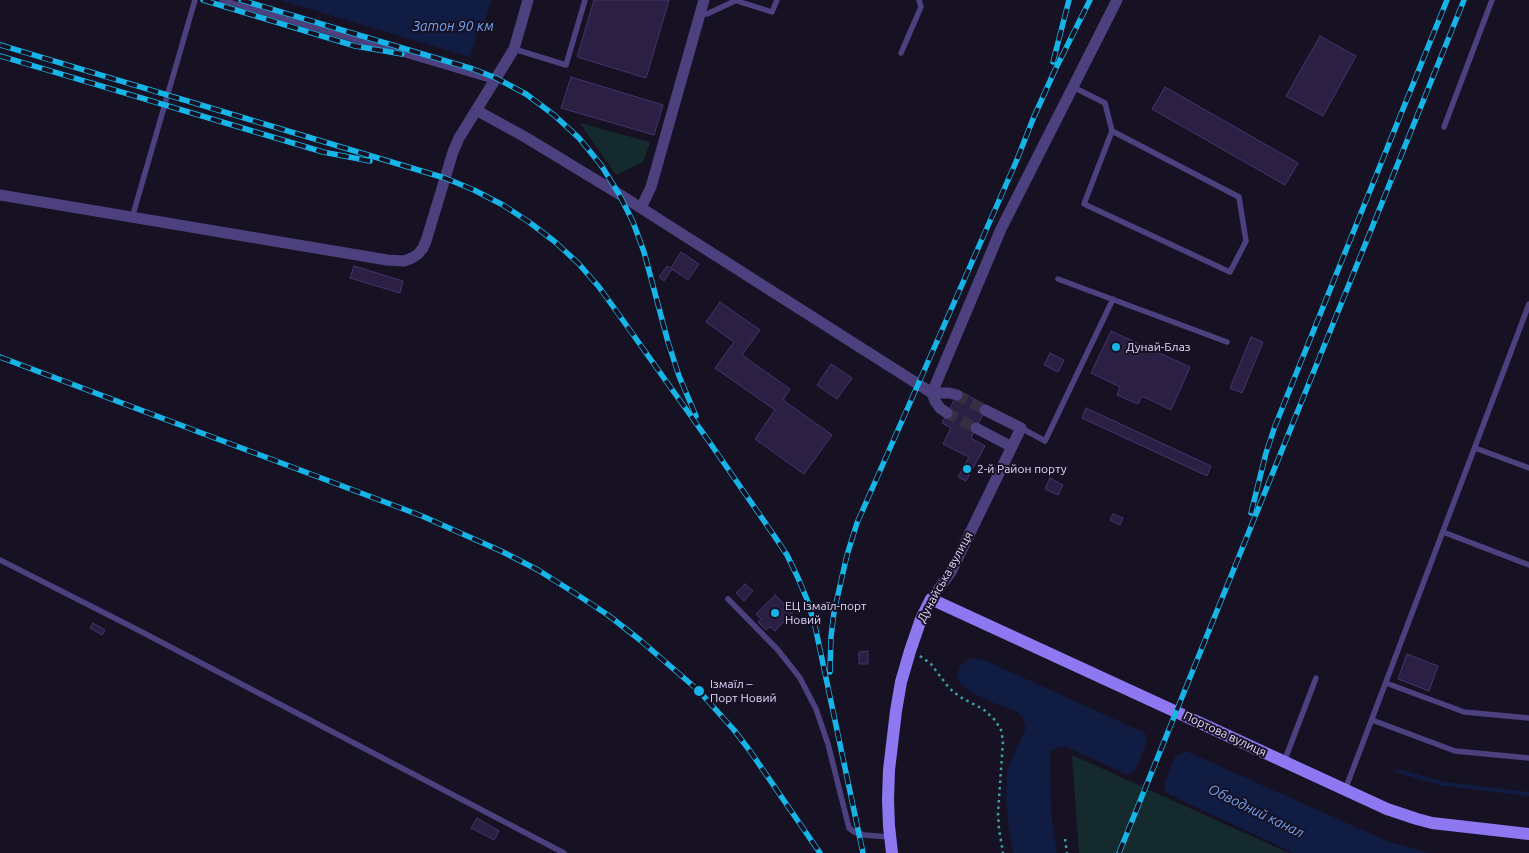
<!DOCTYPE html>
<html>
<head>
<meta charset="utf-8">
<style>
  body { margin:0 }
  canvas { display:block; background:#171124 }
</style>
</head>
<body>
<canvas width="1529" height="853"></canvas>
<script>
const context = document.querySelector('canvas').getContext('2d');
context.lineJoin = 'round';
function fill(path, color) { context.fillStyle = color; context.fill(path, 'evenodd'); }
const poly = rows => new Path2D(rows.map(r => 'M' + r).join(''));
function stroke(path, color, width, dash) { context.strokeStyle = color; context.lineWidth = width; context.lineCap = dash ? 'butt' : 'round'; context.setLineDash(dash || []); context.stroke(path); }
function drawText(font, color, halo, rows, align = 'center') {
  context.font = font + ' Ubuntu,sans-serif'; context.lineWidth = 4; context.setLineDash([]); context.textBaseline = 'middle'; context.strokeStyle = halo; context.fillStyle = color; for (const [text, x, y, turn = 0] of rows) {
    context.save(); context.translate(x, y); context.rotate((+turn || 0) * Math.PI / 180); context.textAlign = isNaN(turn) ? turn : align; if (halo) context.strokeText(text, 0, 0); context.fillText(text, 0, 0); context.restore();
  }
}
const green = poly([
  [580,123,650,142,643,162,616,175],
  [1072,755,1289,853,1079,853]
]);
const water = poly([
  [280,0,491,0,482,30,478,29,470,57],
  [972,658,984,660,1143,732,1146,735,1146,744,1136,768,1133,772,1128,774,1123,773,1065,746,1056,748,1050,752,1051,815,1057,853,1013,853,1008,823,1006,796,1007,770,1026,728,1023,718,1017,711,996,704,973,693,960,684,957,674,961,665],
  [1184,752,1188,752,1389,842,1429,853,1294,853,1170,795,1166,792,1164,787,1165,782,1175,757]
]);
const stream = poly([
  [1398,771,1444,784,1529,794]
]);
const building = poly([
  [594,0,669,0,646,78,577,57,594,0],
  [1320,36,1356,56,1323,116,1286,96,1320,36],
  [571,77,663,105,654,135,561,108,571,77],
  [1165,87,1298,163,1285,185,1152,109,1165,87],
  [681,252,699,264,688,280,672,269,664,281,659,277,667,266,671,268,681,252],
  [354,266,403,281,400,293,350,278,354,266],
  [720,302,760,330,742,355,790,389,783,400,832,435,804,474,755,439,775,410,715,368,734,342,706,322,720,302],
  [1111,331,1190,367,1171,410,1142,396,1138,404,1117,395,1120,387,1091,373,1111,331],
  [1251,337,1263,342,1242,393,1230,388,1251,337],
  [1050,353,1064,360,1058,372,1044,365,1050,353],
  [831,364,852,378,837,399,817,385,831,364],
  [959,391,987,406,971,438,985,446,966,481,958,477,969,457,943,444,951,428,942,423,959,391],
  [1086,408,1211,466,1207,476,1082,418,1086,408],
  [1050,478,1063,485,1058,495,1045,489,1050,478],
  [1113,514,1123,518,1120,525,1110,520,1113,514],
  [745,584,753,591,744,601,736,593,745,584],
  [775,595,793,612,775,631,770,627,766,630,758,622,761,619,756,614,775,595],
  [93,623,105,630,102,635,90,628,93,623],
  [868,651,868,664,859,664,859,652,868,651],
  [1407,654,1438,666,1429,691,1398,679,1407,654],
  [477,818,499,831,494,840,471,828,477,818]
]);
const streetTunnel = poly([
  [957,395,985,410],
  [947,413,976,428]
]);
const path = poly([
  [920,656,931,664,949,688,960,697,983,709,995,720,1001,730,1003,741,998,813,999,829,1003,853],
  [1065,839,1067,853]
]);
const lane = poly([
  [222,0,494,81],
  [737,1,772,12,777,0],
  [701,13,707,14,737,0],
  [514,49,566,65,585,0],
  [901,53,921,7,919,0],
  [1073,87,1105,103,1112,131,1084,204,1230,272,1246,241,1239,197,1112,131],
  [1444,127,1492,0],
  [132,218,195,0],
  [1058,279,1227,342],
  [1021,428,1045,441,1113,299],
  [1475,448,1529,468],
  [1443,532,1529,565],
  [0,560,140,631,564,853],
  [728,599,778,650,800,678,816,709,828,744,849,828,854,832,864,835,890,837],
  [1386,683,1464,712,1529,718],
  [1372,720,1455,751,1529,758],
  [1284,762,1316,678],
  [1345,790,1529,304]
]);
const street = poly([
  [476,110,525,137,619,194,932,393,935,401,940,408,947,413],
  [0,195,387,260,404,261,412,258,418,254,423,248,426,241,453,152,459,138,514,49,528,0],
  [641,208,651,187,704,0],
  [932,393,1001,229,1117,0],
  [932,393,949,393,957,395],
  [976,428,1012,447],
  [931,599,951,572,1021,428,985,410]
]);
const secondary = poly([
  [892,853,889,826,888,800,889,770,896,711,901,682,910,651,921,619,931,599,1387,809,1417,819,1432,823,1529,834]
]);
const rail = poly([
  [203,0,355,46,402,54],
  [241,0,473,69,496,78,526,94,554,115,579,138,601,165,619,194,633,222,644,252,668,342,679,376,696,416],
  [0,45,445,178,474,190,503,205,529,222,554,241,578,263,599,287,617,312,708,440,773,534,787,555,798,578,808,602,815,626,863,853],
  [0,56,323,152,370,161],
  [1053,62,1069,0],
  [0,357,422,516,501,551,538,570,573,592,608,615,640,640,699,691,734,730,750,751,820,853],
  [1251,513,1266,453,1275,426,1447,0],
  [830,672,831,637,834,612,847,555,857,523,1016,162,1033,119,1055,70,1090,0],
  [1119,853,1464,0]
]);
const markers = [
  [1116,347,5,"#17b4e8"],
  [967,469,5,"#17b4e8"],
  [775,613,5,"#17b4e8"],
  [699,691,6,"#17b4e8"]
];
const poiNames = [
  ["Дунай-Блаз",1126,347],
  ["2-й Район порту",977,469],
  ["ЕЦ Ізмаїл-порт",785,606],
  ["Новий",785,620],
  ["Ізмаїл –",710,684],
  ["Порт Новий",710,698]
];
const streetNames = [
  ["Дунайська вулиця",945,577,-61],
  ["Портова вулиця",1225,734,25]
];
const waterNames = [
  ["Затон 90 км",453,26],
  ["Обводний канал",1256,811,26]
];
fill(green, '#152a2d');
fill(water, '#111c42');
stroke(stream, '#111c42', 4);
fill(building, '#2b1f43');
stroke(building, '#47336c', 1);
stroke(streetTunnel, '#352f44', 11, [11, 5.5]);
stroke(path, '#3ba2ab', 2.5, [2.5, 4]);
stroke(lane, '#4c417e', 5.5);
stroke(street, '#4c417e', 11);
stroke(secondary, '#8d78f2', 12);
stroke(rail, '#17b4e8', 5.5);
stroke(rail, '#171124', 4, [11]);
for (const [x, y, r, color] of markers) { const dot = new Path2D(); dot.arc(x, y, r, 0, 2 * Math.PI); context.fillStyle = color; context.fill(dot); stroke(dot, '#171124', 2); }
drawText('12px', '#e1d7fb', '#171124', poiNames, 'left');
drawText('12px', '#e1d7fb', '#171124', streetNames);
drawText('italic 14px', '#70a2f1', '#171124', waterNames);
</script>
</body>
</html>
